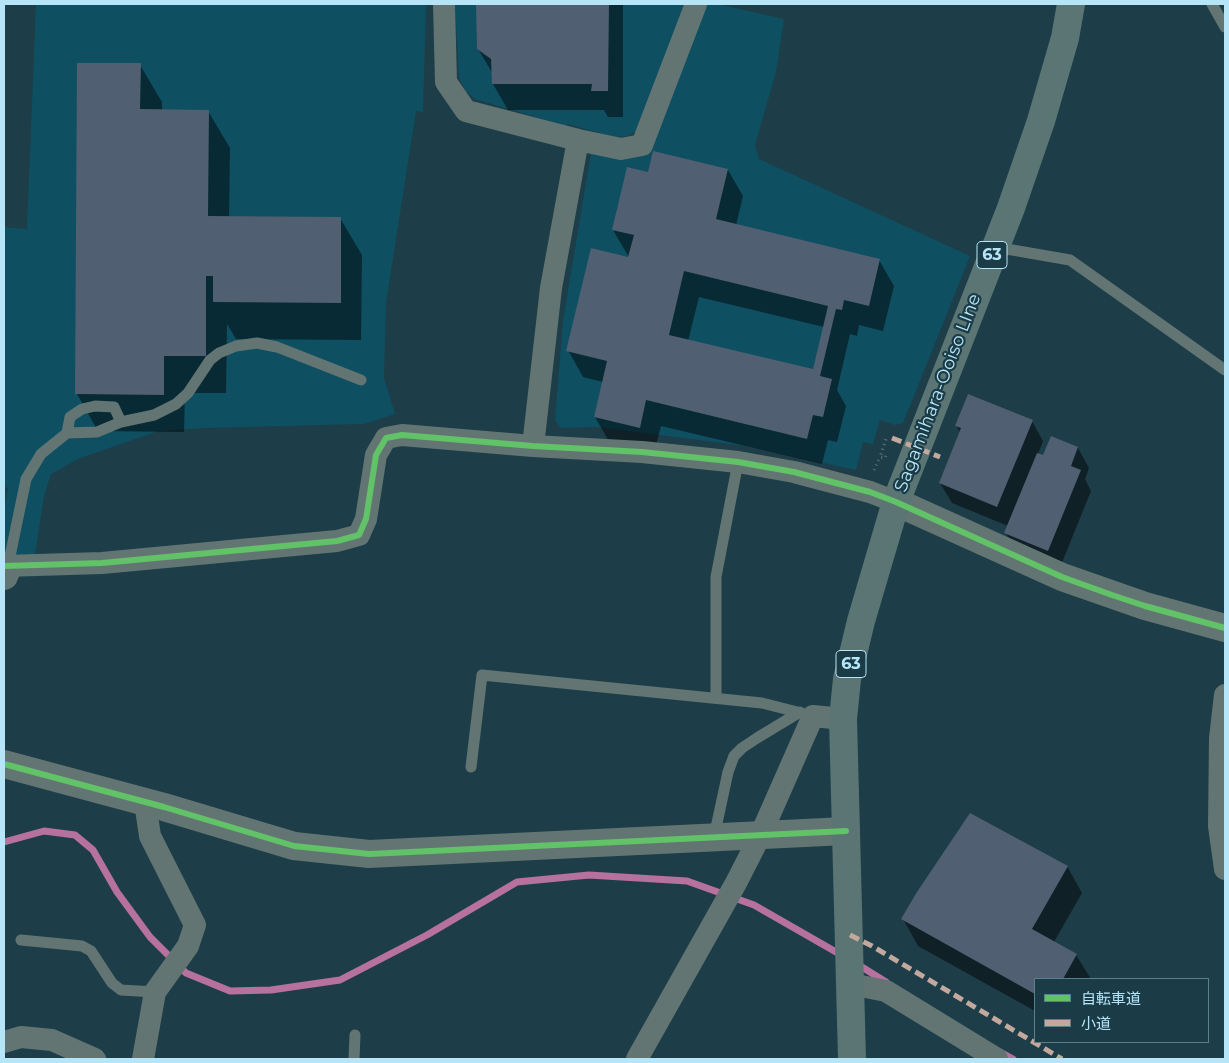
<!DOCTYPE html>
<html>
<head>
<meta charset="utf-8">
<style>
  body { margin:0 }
  #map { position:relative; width:1229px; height:1063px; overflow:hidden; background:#1d3e48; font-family:Montserrat,"Noto Sans JP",sans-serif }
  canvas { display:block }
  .frame { position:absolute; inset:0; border:5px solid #b6e5f7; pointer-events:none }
  .legend { position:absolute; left:1034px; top:978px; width:175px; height:65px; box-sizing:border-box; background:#1b3c47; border:1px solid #59808d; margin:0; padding:6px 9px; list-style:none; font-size:15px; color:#b6e5f7 }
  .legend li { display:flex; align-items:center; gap:10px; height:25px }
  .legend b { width:25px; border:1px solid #59808d }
</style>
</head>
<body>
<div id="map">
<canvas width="1229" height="1063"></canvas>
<div class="frame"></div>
<ul class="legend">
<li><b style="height:6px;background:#61c268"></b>自転車道</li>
<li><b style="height:6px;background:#c3a89e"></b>小道</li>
</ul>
</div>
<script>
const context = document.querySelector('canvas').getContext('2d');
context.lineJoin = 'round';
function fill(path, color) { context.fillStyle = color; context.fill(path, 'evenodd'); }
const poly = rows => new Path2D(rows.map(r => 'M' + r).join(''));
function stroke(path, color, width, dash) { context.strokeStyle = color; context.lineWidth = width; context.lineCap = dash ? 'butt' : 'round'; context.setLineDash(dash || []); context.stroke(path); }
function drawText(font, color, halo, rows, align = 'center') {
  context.font = font + ' Montserrat,sans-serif'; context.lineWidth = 4.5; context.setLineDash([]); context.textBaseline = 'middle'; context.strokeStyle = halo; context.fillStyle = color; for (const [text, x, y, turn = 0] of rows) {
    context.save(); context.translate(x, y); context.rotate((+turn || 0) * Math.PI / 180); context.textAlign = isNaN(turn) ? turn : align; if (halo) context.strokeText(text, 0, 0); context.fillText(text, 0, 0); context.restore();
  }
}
const built = poly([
  [36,4,426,4,423,112,416,111,386,303,384,378,395,414,364,424,205,428,158,431,78,459,51,474,44,496,35,555,4,556,4,510,8,489,4,485,4,227,27,229],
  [455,4,689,4,638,130,628,136,614,137,568,124,566,126,475,99,465,90,459,77],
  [703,4,717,4,784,19,776,72,755,145,759,159,970,256,903,423,895,425,880,420,873,444,863,442,856,470,745,446,598,427,561,428,555,420,563,321,591,153,596,147,646,156]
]);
const shadow = poly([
  [477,4,623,4,623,117,608,117,604,110,508,110,493,84,493,74,478,49],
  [79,64,140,65,162,102,162,111,208,111,230,148,229,217,340,218,362,255,361,340,236,339,227,324,226,393,185,393,184,432,98,431,77,394],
  [728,170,743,196,736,225,879,260,894,286,883,331,859,325,857,336,850,334,837,390,846,406,837,442,828,440,822,464,661,426,654,453,610,443,595,417,603,382,583,377,568,350,630,259,613,230,649,173],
  [699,297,824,327,814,371,688,341],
  [1032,421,1043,441,1038,454,1044,457,1052,437,1078,448,1089,468,1085,479,1091,491,1059,570,1017,553,1006,533,1008,526,952,503,940,483,961,433,956,426],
  [1067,866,1082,893,1054,942,1076,955,1091,979,1035,979,1035,1011,918,946,903,919]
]);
const stream = poly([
  [4,842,44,831,75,835,93,850,117,892,150,937,186,973,230,991,271,990,340,980,427,935,517,882,589,875,687,881,754,905,843,956],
  [857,964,886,982],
  [1000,1052,1013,1059]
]);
const building = poly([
  [476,4,609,4,608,91,591,91,592,84,492,84,491,59,477,49],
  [77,63,141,63,140,109,209,110,208,216,341,217,341,303,213,302,213,276,206,276,206,356,164,356,164,395,75,394],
  [653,151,728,169,716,219,880,259,869,306,844,300,842,310,836,309,820,376,832,379,823,417,813,415,807,439,646,400,640,428,594,417,607,361,566,351,591,248,628,257,634,235,612,230,627,167,648,172],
  [684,271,828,306,813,369,669,335],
  [968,394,1033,420,997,507,939,483,961,428,955,426],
  [1051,436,1078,447,1071,466,1081,470,1048,551,1004,533,1037,453,1043,455],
  [970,813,1068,866,1032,929,1077,954,1063,979,1035,979,1035,994,901,919,917,892]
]);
const path = poly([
  [886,456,885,458,880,457,886,439],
  [874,470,880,457]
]);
const service = poly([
  [1212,4,1225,27],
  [995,247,1070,260,1225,370],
  [121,422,154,415,176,404,188,393,210,360,219,353,236,346,257,343,277,347,361,380],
  [8,566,26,479,41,454,67,433,97,432,121,422,114,407,95,406,82,409,70,417,67,433],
  [716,698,716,577,738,462],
  [471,767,482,675,762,703,813,716],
  [714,837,728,772,734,756,742,748,757,738,800,712],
  [21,940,82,946,91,951,112,983,121,990,155,992],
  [354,1059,355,1035]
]);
const minor = poly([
  [444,4,446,82,466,111,578,140,551,288,533,446],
  [578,140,621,149,642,145,696,4],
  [4,566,102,563,337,541,359,535,366,519,376,455,386,438,402,435,533,446,642,452,738,462,794,472,870,492,896,502],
  [1225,695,1220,738,1219,826,1225,869],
  [851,984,886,991,997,1059],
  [4,1042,21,1037,52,1040,95,1059],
  [143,1059,155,992,188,946,195,925,150,836,145,802],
  [637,1059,736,883,761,834,813,716,843,719]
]);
const tertiary = poly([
  [896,502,1062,577,1145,606,1225,628],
  [4,576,8,566],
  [4,764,164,807,294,846,369,854,846,831]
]);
const primary = poly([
  [852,1059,843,719,847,679,861,621,896,502,1011,208,1041,121,1065,38,1071,4]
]);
const quiet = poly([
  [892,438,940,457],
  [850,935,872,946,1062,1059]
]);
const cycleway = poly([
  [4,566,102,563,337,541,359,535,366,519,376,455,386,438,402,435,533,446,642,452,738,462,794,472,870,492,896,502,1062,577,1112,595,1145,606,1225,628],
  [4,764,164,807,294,846,369,854,846,831]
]);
const shields = [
  [992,255,30],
  [851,664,30]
];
const shieldNames = [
  ["63",992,255],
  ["63",851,664]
];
const streetNames = [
  ["Sagamihara-Ooiso LIne",938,393,-69]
];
fill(built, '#0e4f62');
fill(shadow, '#0007');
stroke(stream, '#b7719e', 7);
fill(building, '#515f72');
stroke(path, '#637676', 3, [1, 4]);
stroke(service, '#637573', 11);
stroke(minor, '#637573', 22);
stroke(tertiary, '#637573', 28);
stroke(primary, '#5a7574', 28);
stroke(quiet, '#c3a89e', 5, [10, 5]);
stroke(cycleway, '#61c268', 6);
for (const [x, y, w] of shields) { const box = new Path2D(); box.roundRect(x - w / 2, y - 13.5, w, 27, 4); context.fillStyle = '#1b3c47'; context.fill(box); stroke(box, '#b6e5f7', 1); }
drawText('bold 16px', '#b6e5f7', null, shieldNames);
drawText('18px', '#b6e5f7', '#1b3c47', streetNames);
</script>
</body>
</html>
